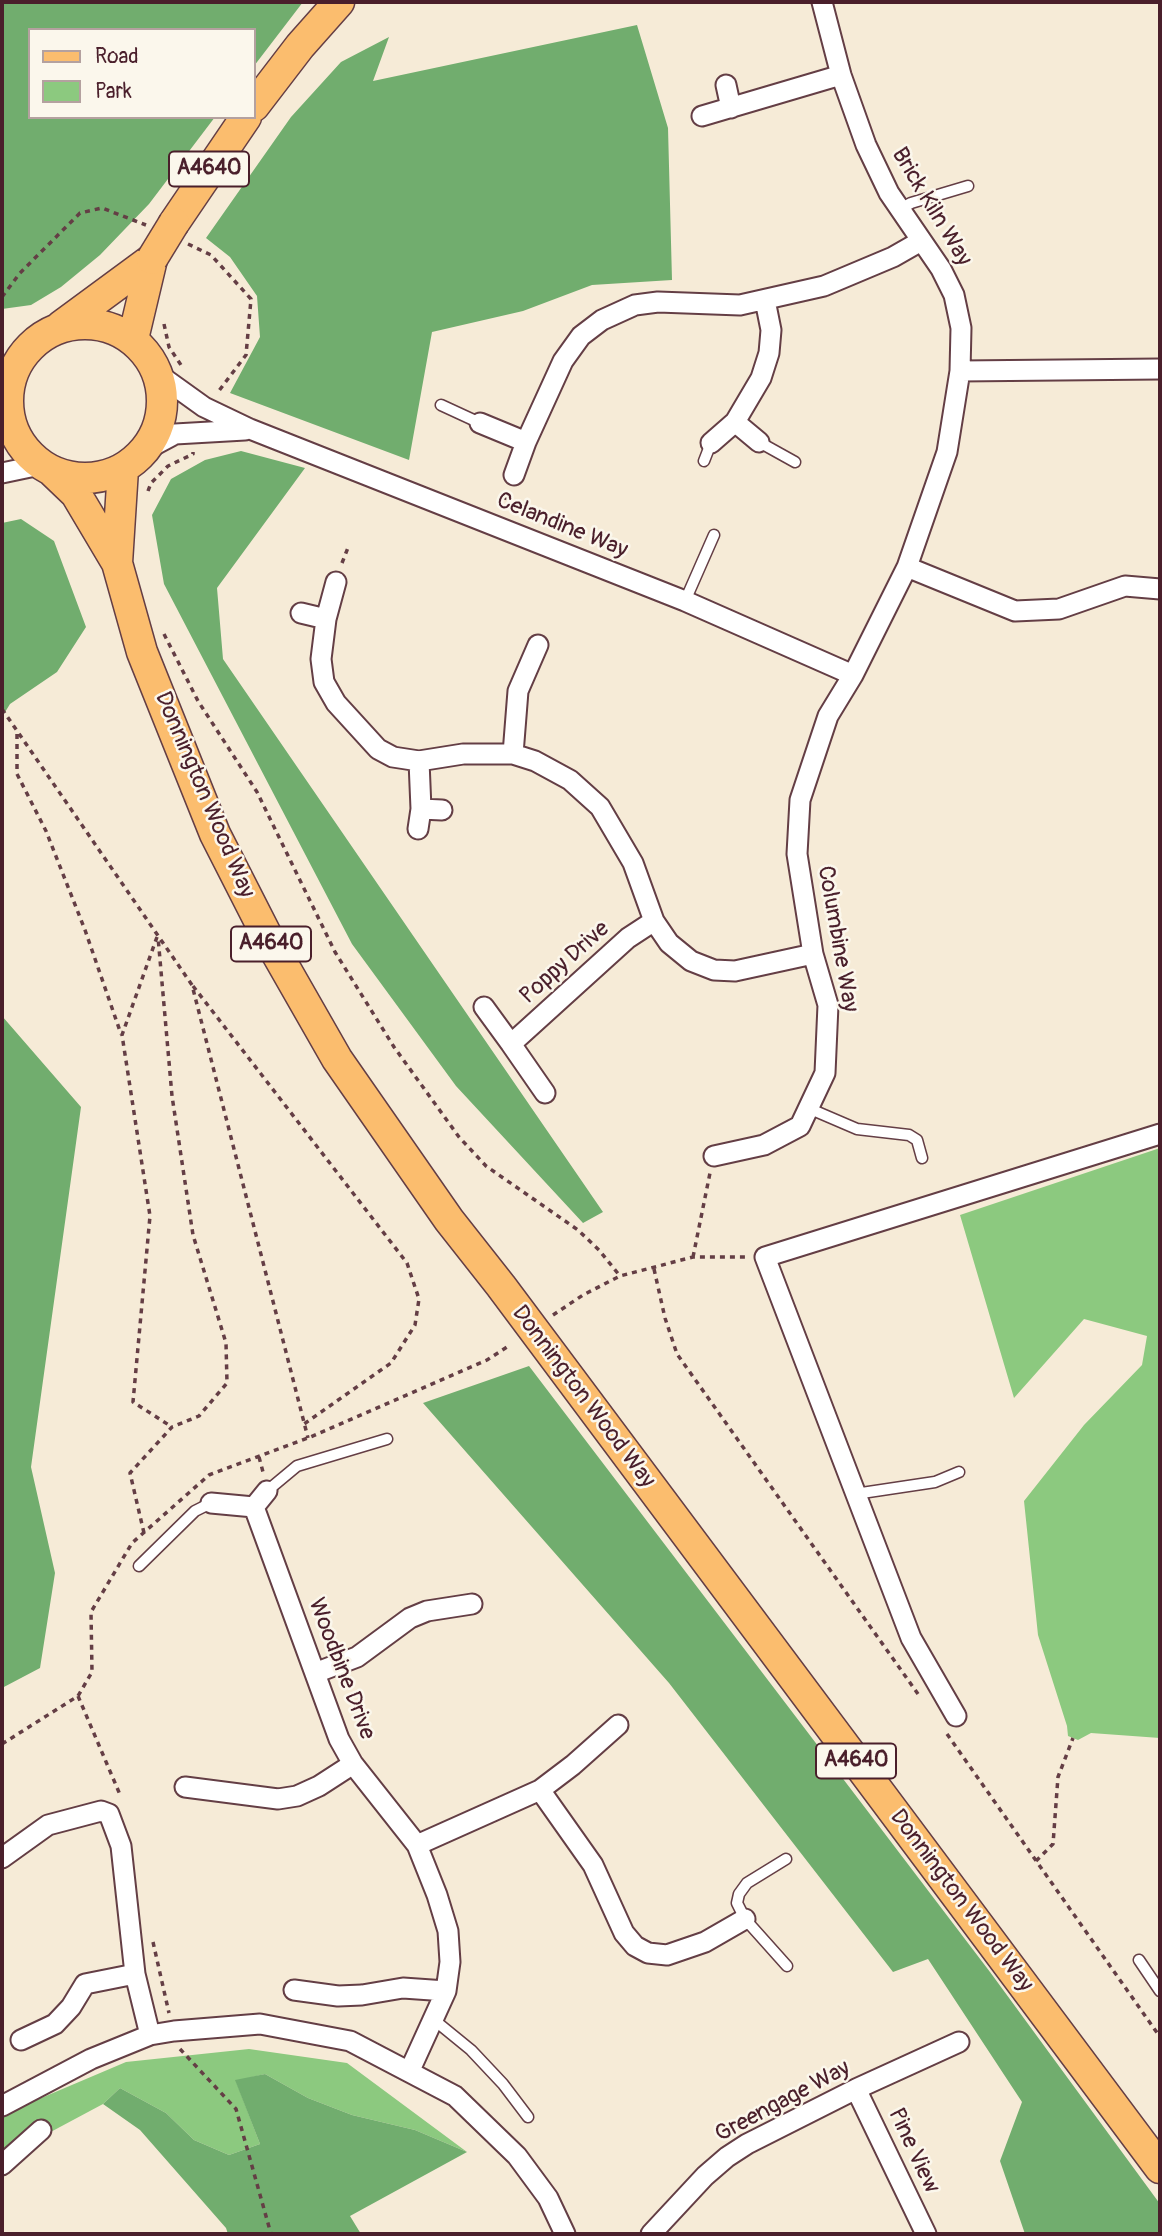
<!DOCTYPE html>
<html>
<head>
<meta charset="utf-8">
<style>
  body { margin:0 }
  #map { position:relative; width:1162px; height:2236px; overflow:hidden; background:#f6ebd7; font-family:Pangolin,sans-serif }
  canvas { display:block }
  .frame { position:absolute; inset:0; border:4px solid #4a1f2b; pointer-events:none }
  .legend { position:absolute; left:28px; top:28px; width:228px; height:91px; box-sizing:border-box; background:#fbf7ec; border:2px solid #b4a19f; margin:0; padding:9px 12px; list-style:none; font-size:21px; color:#4a1f2b }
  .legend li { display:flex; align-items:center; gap:14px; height:35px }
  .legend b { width:35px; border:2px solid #b4a19f }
</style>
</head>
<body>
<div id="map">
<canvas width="1162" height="2236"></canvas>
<div class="frame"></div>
<ul class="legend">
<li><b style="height:9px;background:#fbbd6e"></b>Road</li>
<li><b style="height:19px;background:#8cc97f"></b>Park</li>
</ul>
</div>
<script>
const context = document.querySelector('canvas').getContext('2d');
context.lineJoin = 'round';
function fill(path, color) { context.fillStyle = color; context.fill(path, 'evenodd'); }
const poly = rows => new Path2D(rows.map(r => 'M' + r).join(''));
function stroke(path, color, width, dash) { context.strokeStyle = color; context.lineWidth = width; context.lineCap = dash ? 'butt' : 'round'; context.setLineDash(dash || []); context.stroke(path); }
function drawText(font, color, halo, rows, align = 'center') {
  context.font = font + ' Pangolin,sans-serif'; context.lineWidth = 5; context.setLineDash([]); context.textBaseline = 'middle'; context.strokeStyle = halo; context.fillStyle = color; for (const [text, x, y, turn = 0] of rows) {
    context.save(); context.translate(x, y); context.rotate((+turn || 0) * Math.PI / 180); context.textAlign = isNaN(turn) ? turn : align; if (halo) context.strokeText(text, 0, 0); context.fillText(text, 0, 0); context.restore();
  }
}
const green = poly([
  [1160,1148,1160,1738,1091,1733,1078,1740,1068,1736,1067,1726,1038,1635,1024,1501,1084,1425,1142,1365,1147,1336,1084,1319,1014,1398,960,1215],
  [249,2049,347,2063,467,2152,415,2130,352,2115,308,2098,265,2074,236,2081,260,2144,229,2155,194,2140,166,2113,120,2088,103,2104,2,2158,2,2117,13,2110,126,2062]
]);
const forest = poly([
  [2,2,303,2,254,66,254,30,30,30,30,117,215,117,149,204,100,255,61,287,31,305,2,309],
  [637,25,668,128,672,280,592,285,523,311,432,332,409,460,230,393,260,337,257,296,230,257,206,238,291,117,341,62,389,37,373,81],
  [241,451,305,468,217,588,223,659,603,1212,583,1223,456,1086,352,944,164,584,152,515,171,479,205,460],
  [21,519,54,541,86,627,57,672,10,704,2,717,2,523],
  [2,1016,81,1107,31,1467,55,1573,40,1668,2,1688],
  [529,1366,990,1972,1160,2204,1160,2234,1025,2234,1000,2161,1022,2102,928,1959,893,1972,669,1683,423,1403],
  [265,2074,308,2098,352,2115,415,2130,467,2152,350,2216,361,2234,228,2234,226,2228,140,2130,103,2104,120,2088,166,2113,194,2140,229,2155,260,2144,235,2080]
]);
const path = poly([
  [188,244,211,255,251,299,246,355,218,392],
  [2,297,20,273,80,213,102,208,146,225],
  [164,324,169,347,181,365],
  [148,491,151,483,168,466,193,454,193,452],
  [501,509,507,493],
  [342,563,349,545],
  [164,634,198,701,257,792,335,952,394,1047,459,1137,486,1166,578,1230,599,1250,620,1276],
  [2,709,192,985,308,1438],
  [17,734,17,774,46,831,85,930,121,1034],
  [157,937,122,1035,150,1216,133,1402,172,1427],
  [193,986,407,1263,419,1299,415,1325,391,1363,304,1424],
  [693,1257,710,1173],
  [654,1269,665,1318,677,1354,918,1694],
  [553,1315,583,1295,620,1276,693,1257,745,1257],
  [259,1457,263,1472],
  [144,1533,130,1473,172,1427,199,1416,227,1383,226,1343,193,1235,172,1096,158,937],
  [78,1696,121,1797],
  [947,1734,1160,2037],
  [2,1744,78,1696,92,1672,91,1612,132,1543,209,1475,308,1438,487,1360,510,1345],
  [1036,1861,1053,1844,1058,1777,1073,1738],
  [153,1942,169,2013],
  [180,2049,236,2109,271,2234]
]);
const service = poly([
  [900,209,911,203,968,186],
  [441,405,480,423],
  [759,442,795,462],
  [704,461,711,443],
  [685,601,714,535],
  [808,1108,857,1129,909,1135,917,1140,922,1158],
  [267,1491,297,1466,387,1439],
  [855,1494,935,1482,959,1472],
  [139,1566,195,1511,211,1503],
  [786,1859,747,1883,739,1894,737,1903,745,1919,787,1966],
  [1139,1960,1160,1991],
  [433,2019,471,2050,503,2084,528,2117]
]);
const minor = poly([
  [726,85,731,108],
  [702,116,841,75],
  [960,371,1160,369],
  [158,374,204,407,250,429,685,601,853,675],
  [2,413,7,401],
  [735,422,759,442],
  [480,423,526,442],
  [711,443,735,422,761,378,769,353,771,330,765,300],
  [145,450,175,434,245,430],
  [2,473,40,465],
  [514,475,526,442,563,361,581,336,602,320,635,305,658,302,740,305,824,286,893,257,921,241],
  [907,567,1015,611,1059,609,1125,586,1160,589],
  [336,582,326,619,321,659,324,682,336,703,378,749,393,757,419,761,463,754,513,754,535,761,570,780,600,807,633,863,654,921,669,943,691,961,714,970,735,971,813,954],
  [301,613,326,619],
  [513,754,518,691,538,645],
  [421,809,442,810],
  [418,829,421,809,419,761],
  [484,1007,511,1044],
  [545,1093,511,1044,628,938,654,921],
  [714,1156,764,1145,800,1126,825,1073,828,1005,813,954,797,854,800,800,828,716,853,675,907,567,947,452,960,371,961,328,954,295,941,269,889,193,866,145,841,75,822,2],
  [211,1503,254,1507,267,1491],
  [254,1507,339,1739,353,1764,417,1845,437,1895,448,1931,450,1962,446,1991,410,2070],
  [315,1673,357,1657,410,1618,427,1611,472,1604],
  [956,1716,911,1638,765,1257,1160,1134],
  [185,1787,278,1799,297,1796,319,1786,353,1764],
  [540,1790,593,1865,624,1933,635,1946,648,1953,667,1955,705,1942,745,1919],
  [417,1845,540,1790,573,1765,618,1725],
  [2,1858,48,1825,101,1811,109,1814,121,1846,135,1974,150,2035],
  [294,1990,338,1996,362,1995,403,1988,446,1991],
  [21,2040,55,2024,71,2007,85,1984,135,1974],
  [856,2089,926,2234],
  [2,2106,91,2059,150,2035,174,2031,260,2024,350,2041,455,2096,517,2156,548,2198,565,2234],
  [2,2165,41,2130],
  [651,2234,705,2176,727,2157,747,2144,856,2089,959,2042]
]);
const primary = poly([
  [254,106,300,46,339,2],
  [174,223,246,117],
  '8 401a77 77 0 1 1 154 0a77 77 0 1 1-154 0Z',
  [61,326,152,259],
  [133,339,152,259],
  [53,472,76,494,117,563,142,652,215,834,269,940,337,1059,449,1220,501,1286,1160,2168],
  [117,563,123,469]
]);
const primaryBridge = poly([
  [152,259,174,223]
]);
const shields = [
  [209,169,80],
  [271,944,80],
  [856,1761,80]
];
const shieldNames = [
  ["A4640",209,169],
  ["A4640",271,944],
  ["A4640",856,1761]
];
const streetNames = [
  ["Brick Kiln Way",931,207,59],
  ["Celandine Way",562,526,22],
  ["Donnington Wood Way",204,795,67],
  ["Columbine Way",837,939,80],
  ["Poppy Drive",565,963,-42],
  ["Donnington Wood Way",583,1397,53],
  ["Woodbine Drive",341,1669,69],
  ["Donnington Wood Way",961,1901,53],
  ["Greengage Way",783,2102,-28],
  ["Pine View",913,2151,65]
];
fill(green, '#8cc97f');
fill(forest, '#71ad6e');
stroke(service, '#643e45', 13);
stroke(minor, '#643e45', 23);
stroke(primary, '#643e45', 33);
stroke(path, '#643e45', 3.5, [5, 5]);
stroke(service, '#fff', 10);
stroke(minor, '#fff', 19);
stroke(primary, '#fbbd6e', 30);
stroke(primaryBridge, '#643e45', 33, []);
stroke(primaryBridge, '#fbbd6e', 30);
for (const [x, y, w] of shields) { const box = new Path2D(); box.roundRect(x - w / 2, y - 17.5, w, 35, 5); context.fillStyle = '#fbf7ec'; context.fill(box); stroke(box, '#4a1f2b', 2); }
drawText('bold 21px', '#4a1f2b', null, shieldNames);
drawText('23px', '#4a1f2b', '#fbf7ec', streetNames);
</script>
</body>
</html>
